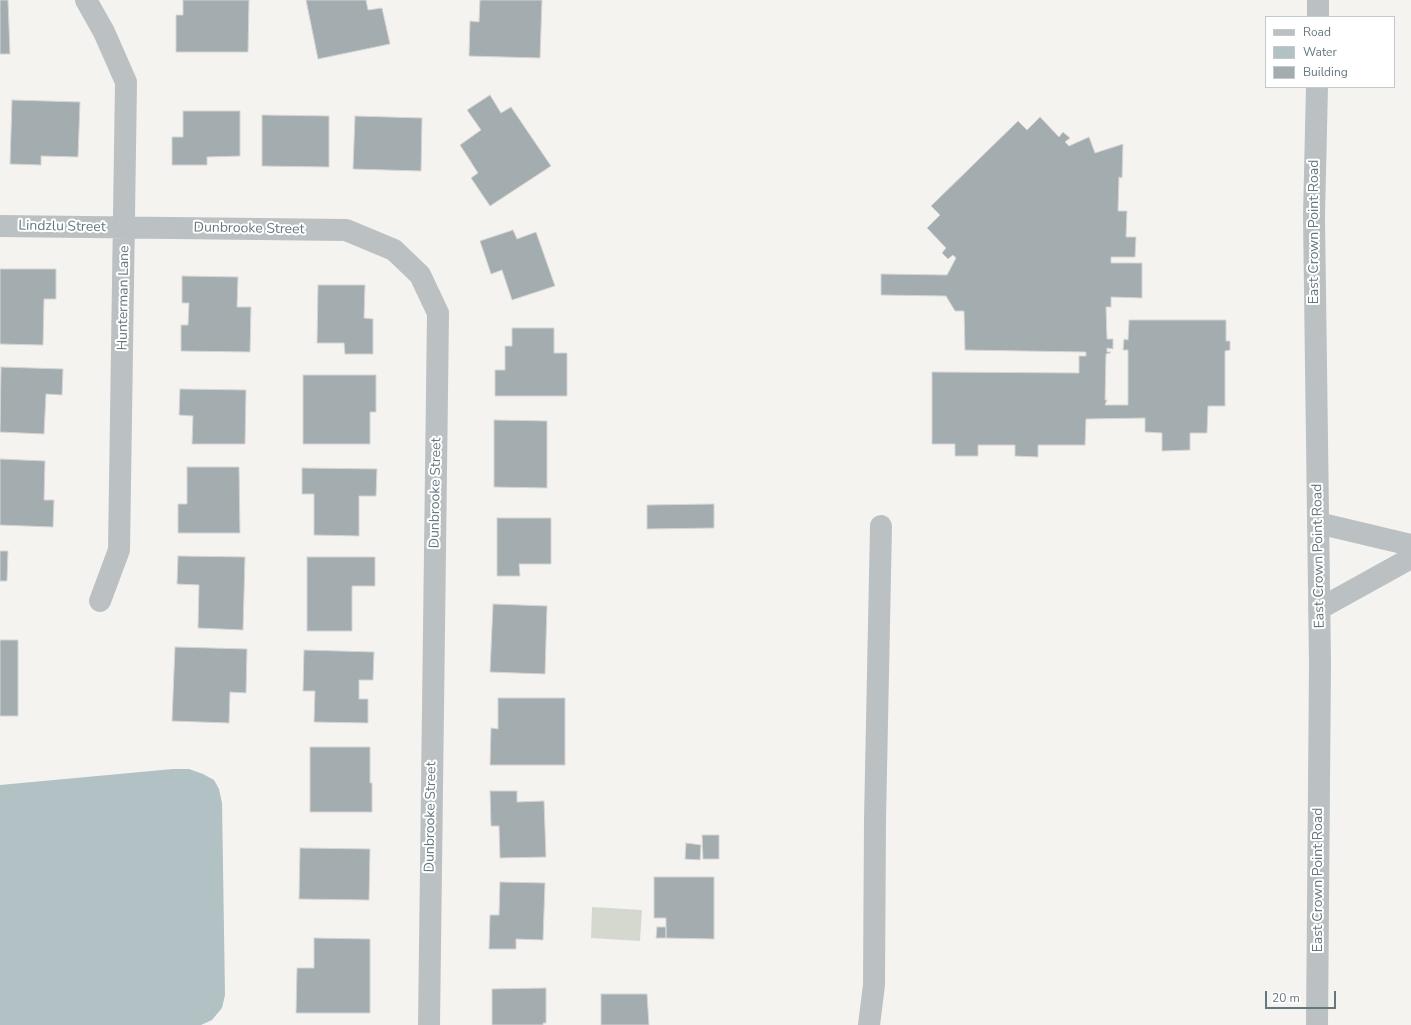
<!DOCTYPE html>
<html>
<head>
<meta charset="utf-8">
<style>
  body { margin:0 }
  #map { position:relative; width:1411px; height:1025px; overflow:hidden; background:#f4f3f0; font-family:"Nunito Sans",sans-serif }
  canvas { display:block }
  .legend { position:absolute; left:1265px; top:16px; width:130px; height:72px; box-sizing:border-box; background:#fff; border:1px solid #c1c9cc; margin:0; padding:5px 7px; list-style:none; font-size:12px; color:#65787f }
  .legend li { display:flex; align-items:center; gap:8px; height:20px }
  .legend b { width:20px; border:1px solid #c1c9cc }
  .scale { position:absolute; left:1265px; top:991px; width:71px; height:18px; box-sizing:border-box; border:2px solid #65787f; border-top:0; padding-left:5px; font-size:12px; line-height:14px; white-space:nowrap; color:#65787f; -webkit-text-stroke:3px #fff; paint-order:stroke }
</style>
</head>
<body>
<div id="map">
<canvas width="1411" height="1025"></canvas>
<ul class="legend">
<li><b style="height:5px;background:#bbc0c2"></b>Road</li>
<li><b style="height:11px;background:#b2c1c3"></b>Water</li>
<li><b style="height:11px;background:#a3acaf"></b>Building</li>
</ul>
<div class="scale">20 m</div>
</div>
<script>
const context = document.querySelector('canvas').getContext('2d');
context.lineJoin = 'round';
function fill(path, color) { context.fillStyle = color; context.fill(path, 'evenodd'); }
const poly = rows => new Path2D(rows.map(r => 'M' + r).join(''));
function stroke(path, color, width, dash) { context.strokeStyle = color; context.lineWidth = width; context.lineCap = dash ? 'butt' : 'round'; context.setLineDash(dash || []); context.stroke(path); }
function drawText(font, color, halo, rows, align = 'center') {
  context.font = font + ' "Nunito Sans",sans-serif'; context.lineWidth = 4; context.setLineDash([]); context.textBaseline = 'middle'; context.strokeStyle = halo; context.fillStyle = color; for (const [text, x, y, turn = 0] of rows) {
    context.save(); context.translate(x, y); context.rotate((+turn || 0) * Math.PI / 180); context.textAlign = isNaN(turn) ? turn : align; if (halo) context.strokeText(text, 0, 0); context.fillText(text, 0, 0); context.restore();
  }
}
const green = poly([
  [592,907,642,910,640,941,591,938]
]);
const water = poly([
  [173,769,189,769,203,774,214,780,219,789,222,803,225,995,222,1008,212,1020,201,1025,0,1025,0,785]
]);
const building = poly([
  [0,0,8,0,10,54,0,54,0,0],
  [183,0,249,0,248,52,176,52,176,15,183,15,183,0],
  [306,0,366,0,368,10,382,8,390,44,318,59,306,0],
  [480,0,542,0,540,58,469,56,470,21,479,22,480,0],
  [490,95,501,113,511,107,551,166,490,206,471,178,478,173,460,145,481,130,467,110,490,95],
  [12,100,80,102,78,157,41,156,41,165,10,164,12,100],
  [183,111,240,111,240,156,207,157,207,165,172,165,172,137,183,137,183,111],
  [262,115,329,116,329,167,262,166,262,115],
  [355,116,422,118,421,171,353,169,355,116],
  [1040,117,1059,137,1063,132,1070,138,1065,142,1069,146,1089,137,1095,153,1123,144,1122,178,1119,177,1118,211,1127,211,1126,237,1136,237,1135,257,1111,257,1111,263,1142,263,1142,298,1111,297,1111,307,1106,307,1107,339,1113,339,1113,349,1107,348,1107,352,1111,352,1110,353,1106,354,1105,400,1107,400,1105,405,1128,405,1128,350,1123,350,1124,339,1128,340,1129,320,1226,320,1226,341,1230,341,1230,350,1225,351,1225,406,1208,406,1207,433,1190,433,1190,450,1162,451,1162,433,1145,432,1145,418,1086,419,1085,445,1038,445,1038,457,1015,456,1015,445,978,445,978,456,955,456,955,444,932,444,932,372,1079,373,1079,356,1086,356,1086,352,965,350,964,311,955,311,946,296,881,295,881,274,947,275,956,258,953,255,948,259,942,253,946,248,927,228,940,215,931,206,1018,121,1027,130,1040,117],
  [513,230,517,239,536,232,555,286,512,300,502,270,491,274,480,241,513,230],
  [0,269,56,269,56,299,44,299,43,345,0,344,0,269],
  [182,276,238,277,237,307,251,307,250,352,181,351,181,325,188,325,189,303,182,303,182,276],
  [318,285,365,285,364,318,373,319,373,354,345,354,344,343,317,343,318,285],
  [512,328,554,328,554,353,567,353,567,396,495,396,495,370,505,370,505,346,512,346,512,328],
  [1,367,63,369,62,395,46,394,44,434,0,432,1,367],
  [303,375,376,375,376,412,370,412,370,444,303,444,303,375],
  [180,389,246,390,245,444,192,444,193,416,179,415,180,389],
  [494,420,547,421,547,488,494,487,494,420],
  [0,459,45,461,44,500,54,500,53,527,0,525,0,459],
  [187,467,239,467,240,533,178,533,178,504,187,504,187,467],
  [302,468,377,469,376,496,359,496,359,536,314,535,314,494,302,494,302,468],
  [714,504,714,528,647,529,647,505,714,504],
  [497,518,551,518,551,564,519,564,520,576,497,576,497,518],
  [0,551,8,551,7,581,0,581,0,551],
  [178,556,245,557,243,630,198,628,199,585,177,584,178,556],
  [307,557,375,557,375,586,352,586,352,631,307,631,307,557],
  [493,604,547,606,545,674,490,672,493,604],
  [0,640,18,640,18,716,0,716,0,640],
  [175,647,247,649,246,693,230,692,229,723,172,721,175,647],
  [304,650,374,652,373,680,359,680,359,699,368,699,368,723,314,722,315,691,303,691,304,650],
  [498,698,565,698,565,765,490,765,491,728,498,729,498,698],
  [310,747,370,747,370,783,372,783,372,812,310,812,310,747],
  [490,791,517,791,517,802,544,801,546,857,500,858,499,826,491,826,490,791],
  [702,835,719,835,719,859,703,859,702,835],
  [686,843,701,845,700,860,685,859,686,843],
  [300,848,370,849,369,900,299,899,300,848],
  [654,877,714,877,714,939,666,938,666,918,654,918,654,877],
  [500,882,545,883,543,940,516,939,516,949,489,949,490,915,499,915,500,882],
  [657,927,666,927,666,938,656,938,657,927],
  [314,938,370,939,370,1013,296,1013,297,968,314,968,314,938],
  [546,988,546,1023,543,1023,543,1025,492,1025,492,989,546,988],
  [601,994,647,994,649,1025,601,1025,601,994]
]);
const minor = poly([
  [86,0,104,32,126,82,119,550,100,601],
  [1318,17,1318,0],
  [1317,87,1314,216,1320,664,1317,1025],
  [0,226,346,230,394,250,420,275,438,313,429,1025],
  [1318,523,1411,545],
  [1319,609,1411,558],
  [869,1025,874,985,875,820,881,526]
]);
const streetNames = [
  ["Lindzlu Street",62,227,1],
  ["Dunbrooke Street",249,229,1],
  ["East Crown Point Road",1315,232,-90],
  ["Hunterman Lane",124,298,-89],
  ["Dunbrooke Street",436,493,-89],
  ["East Crown Point Road",1319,556,-91],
  ["Dunbrooke Street",431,817,-89],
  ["East Crown Point Road",1319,880,-90]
];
fill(green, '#d4d8cf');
fill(water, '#b2c1c3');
fill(building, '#a3acaf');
stroke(building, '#d5d4d3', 1);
stroke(minor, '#bbc0c2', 22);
drawText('14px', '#65787f', '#fff', streetNames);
</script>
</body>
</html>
